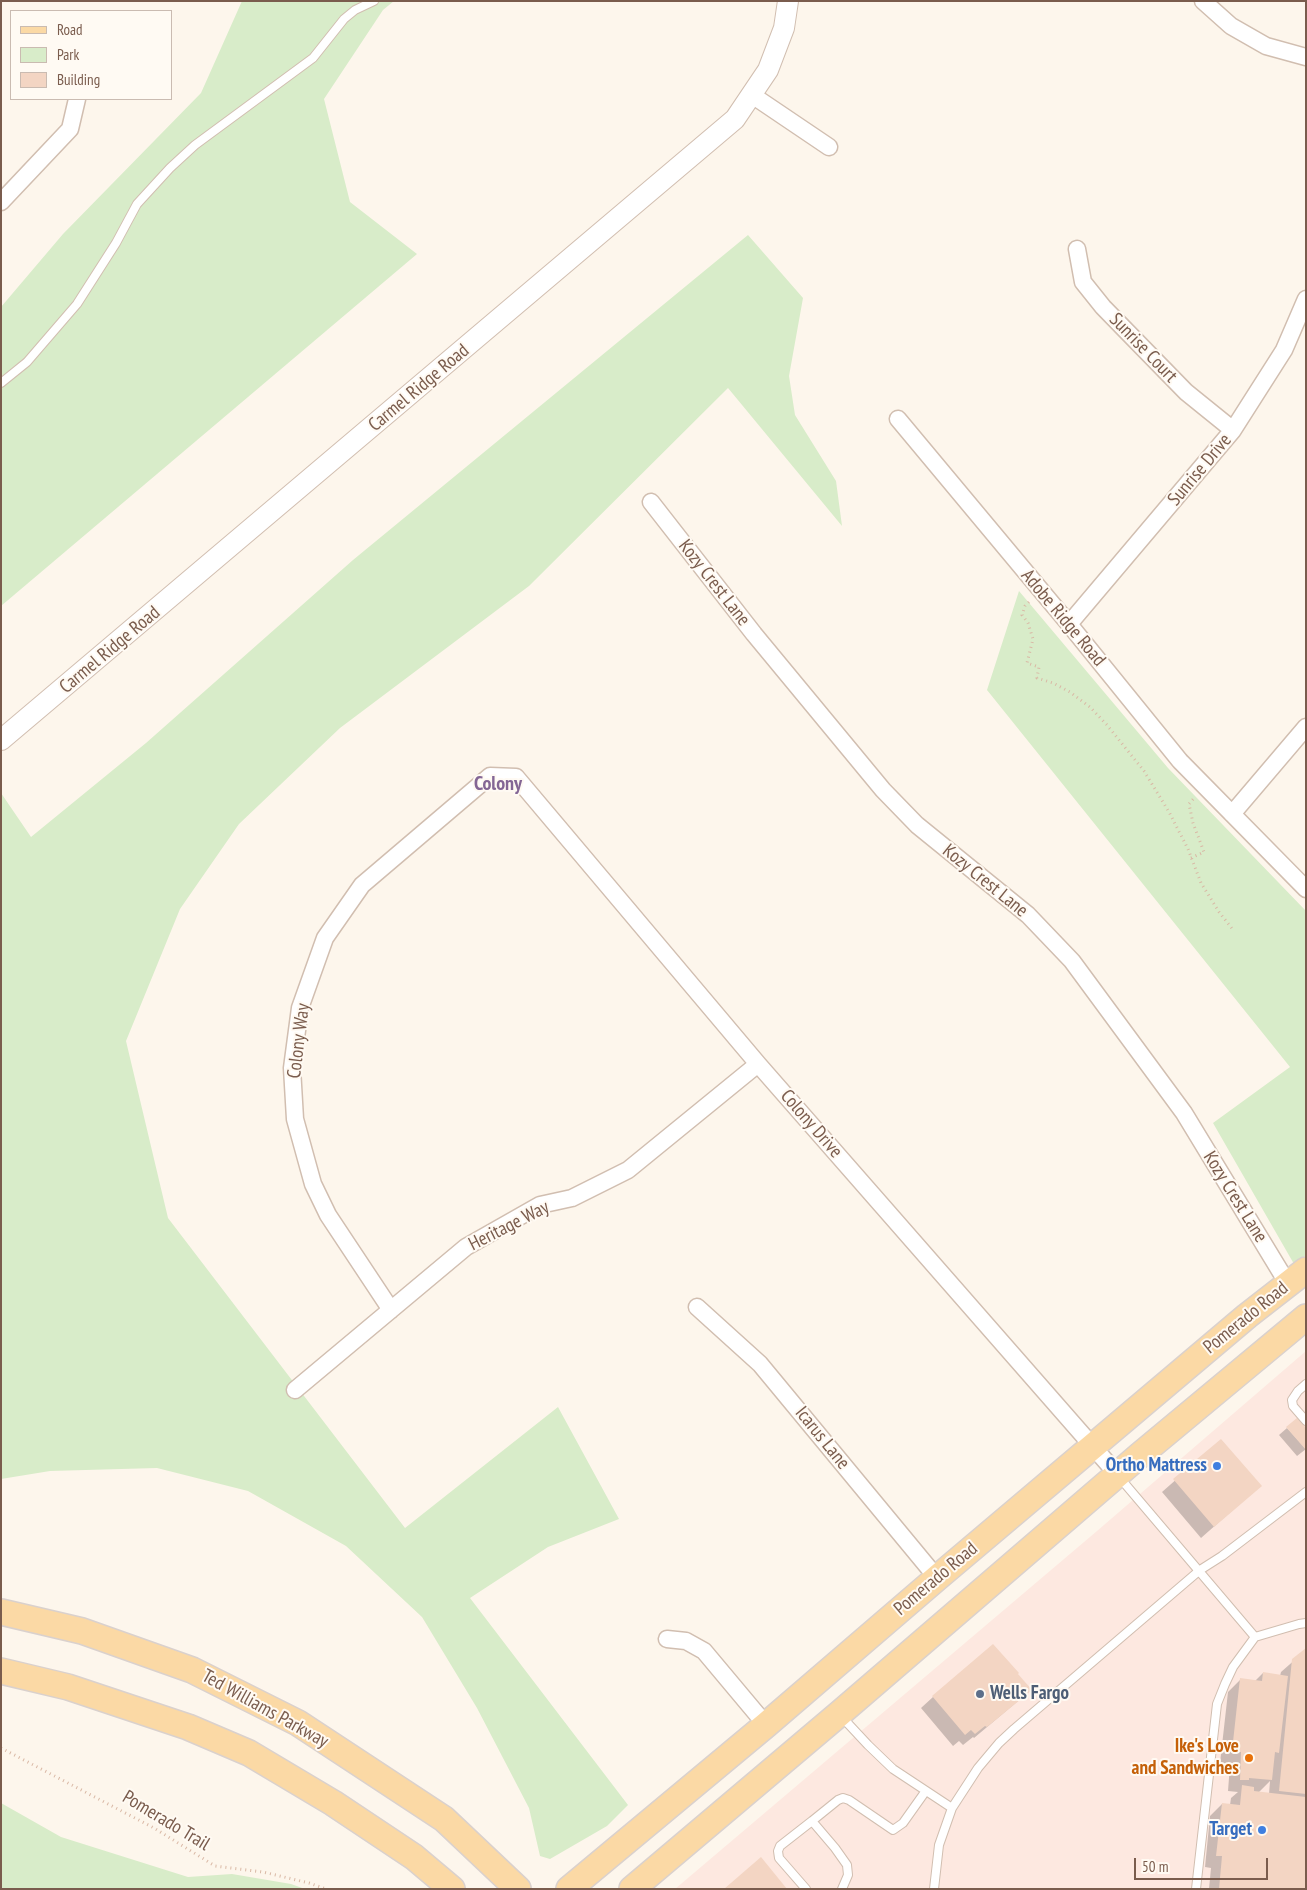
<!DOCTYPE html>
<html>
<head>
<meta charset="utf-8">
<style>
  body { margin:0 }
  #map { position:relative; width:1307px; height:1890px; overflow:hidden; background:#fdf6ec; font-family:"PT Sans Narrow",sans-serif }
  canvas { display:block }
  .frame { position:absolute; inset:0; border:2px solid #7a5c4d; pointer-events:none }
  .legend { position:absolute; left:10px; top:10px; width:162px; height:90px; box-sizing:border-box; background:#fffaf3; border:1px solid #cabbb1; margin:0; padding:6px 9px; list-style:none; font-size:15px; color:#7a5c4d }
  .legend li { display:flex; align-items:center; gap:10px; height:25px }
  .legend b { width:25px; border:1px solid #cabbb1 }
  .scale { position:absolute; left:1134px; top:1858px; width:134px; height:22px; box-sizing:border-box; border:2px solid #7a5c4d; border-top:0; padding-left:6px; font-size:15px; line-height:18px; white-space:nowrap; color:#7a5c4d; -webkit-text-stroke:4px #fffaf3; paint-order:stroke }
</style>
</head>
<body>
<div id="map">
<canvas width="1307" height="1890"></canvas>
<div class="frame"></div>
<ul class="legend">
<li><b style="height:6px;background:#fbd9a5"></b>Road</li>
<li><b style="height:14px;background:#d8ecc9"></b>Park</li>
<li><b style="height:14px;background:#f3d5c3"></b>Building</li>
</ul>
<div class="scale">50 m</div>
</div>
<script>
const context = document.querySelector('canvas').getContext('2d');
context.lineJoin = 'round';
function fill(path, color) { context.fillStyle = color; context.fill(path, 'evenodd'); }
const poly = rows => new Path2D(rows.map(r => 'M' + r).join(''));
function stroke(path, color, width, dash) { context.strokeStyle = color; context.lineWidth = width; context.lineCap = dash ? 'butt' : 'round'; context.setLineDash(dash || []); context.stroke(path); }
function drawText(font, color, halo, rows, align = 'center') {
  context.font = font + ' "PT Sans Narrow",sans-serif'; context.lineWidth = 4; context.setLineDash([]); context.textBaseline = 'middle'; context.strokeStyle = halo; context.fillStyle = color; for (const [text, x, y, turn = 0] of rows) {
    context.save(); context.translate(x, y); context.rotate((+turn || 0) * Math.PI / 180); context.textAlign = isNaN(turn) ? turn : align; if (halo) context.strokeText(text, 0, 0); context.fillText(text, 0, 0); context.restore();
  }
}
const commercial = poly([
  [1306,1351,1306,1889,675,1889,1097,1531]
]);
const green = poly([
  [242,1,394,1,383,10,324,99,350,202,417,254,1,606,1,307,63,234,201,93],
  [748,235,803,298,789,376,795,415,836,481,842,526,728,388,529,586,340,728,239,824,180,909,126,1041,168,1218,405,1528,558,1407,619,1519,548,1547,470,1598,628,1805,607,1826,550,1859,540,1856,529,1808,477,1708,422,1617,346,1546,248,1491,157,1468,50,1471,1,1479,1,793,31,837,146,743,353,560],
  [1019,591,1168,768,1306,911,1306,1255,1294,1264,1213,1123,1290,1067,987,690],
  [1,1803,61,1837,188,1877,232,1874,291,1884,305,1889,1,1889]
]);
const shadow = poly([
  [1287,1428,1306,1449,1297,1456,1279,1435],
  [1221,1440,1260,1486,1201,1538,1162,1492],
  [1306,1650,1306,1889,1209,1889,1211,1868,1205,1867,1210,1816,1222,1804,1230,1805,1231,1798,1238,1792,1228,1791,1230,1764,1220,1763,1228,1692,1240,1680,1255,1681,1263,1673,1280,1676,1281,1672],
  [1270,1781,1269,1794,1258,1793],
  [933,1697,1018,1701,974,1738,973,1737,963,1745,959,1741,953,1746,921,1708]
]);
const building = poly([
  [1297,1418,1306,1428,1306,1450,1286,1427],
  [1221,1439,1262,1486,1214,1527,1173,1479],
  [993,1644,1019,1673,1018,1674,1032,1690,987,1727,985,1726,975,1734,971,1730,965,1735,932,1696],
  [1306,1648,1306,1794,1279,1791,1292,1659],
  [1263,1672,1288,1676,1279,1753,1275,1752,1272,1780,1249,1778,1249,1780,1240,1780,1241,1752,1232,1751,1240,1678,1262,1681],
  [1242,1785,1254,1787,1254,1791,1306,1797,1306,1889,1219,1889,1222,1856,1216,1856,1222,1803,1240,1805],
  [761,1857,787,1889,724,1889]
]);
const path = poly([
  [1029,602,1025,606,1022,615,1028,623,1033,639,1027,663,1039,667,1037,678,1053,683,1070,692,1090,707,1107,725,1144,771,1169,812,1188,849,1201,883,1219,912,1234,931],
  [1191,858,1204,852,1193,823,1189,804,1195,797],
  [1,1748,154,1828,215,1866,263,1872,309,1883,326,1889]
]);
const service = poly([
  [1,383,27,362,77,304,116,243,137,204,170,168,195,145,313,58,344,19,355,10,374,1],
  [1306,1384,1298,1391,1292,1400,1293,1406,1306,1421],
  [1120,1478,1255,1637],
  [840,1715,868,1745,893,1769,952,1808],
  [806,1889,779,1858,778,1851,780,1846,812,1821],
  [842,1889,848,1875,847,1865,835,1848,812,1821,838,1800,843,1798,849,1800,893,1830,903,1823,925,1792],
  [934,1889,939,1845,952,1808,978,1768,999,1743,1014,1729,1200,1570,1222,1556,1306,1492],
  [1196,1889,1217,1704,1225,1684,1233,1667,1255,1637,1299,1624,1306,1623]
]);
const minor = poly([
  [1203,1,1231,26,1266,46,1306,57],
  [752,95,829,147],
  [1,202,70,129,77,99],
  [1077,249,1083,282,1103,307,1186,392,1233,430],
  [898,419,1069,624,1180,761,1306,889],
  [651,502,754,634,883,790,917,825,1028,915,1072,961,1184,1113,1288,1284],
  [1069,624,1233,430,1284,350,1306,299],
  [1232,814,1306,727],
  [697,1307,760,1364,937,1578],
  [391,1310,328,1215,313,1184,295,1119,292,1068,300,1008,325,938,362,885,490,776,516,777,758,1064,1117,1474],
  [295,1390,466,1247,540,1205,572,1198,628,1170,758,1064],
  [667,1639,686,1641,704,1651,766,1725]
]);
const tertiary = poly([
  [1,740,735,119,768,70,784,28,788,1]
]);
const primary = poly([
  [1,1612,82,1631,192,1670,298,1723,444,1819,518,1889],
  [1,1671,68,1687,188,1727,249,1753,333,1803,414,1857,452,1889],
  [569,1889,766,1725,937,1578,1247,1316,1306,1270],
  [632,1889,839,1714,1140,1455,1306,1317]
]);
const markers = [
  [1217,1466,5,"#3f7fe0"],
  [980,1694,5,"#5c6f8a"],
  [1249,1758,5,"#e8710a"],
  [1262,1830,5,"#3f7fe0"]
];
const streetNames = [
  ["Sunrise Court",1143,348,46],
  ["Carmel Ridge Road",419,388,-40],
  ["Sunrise Drive",1200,470,-50],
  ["Kozy Crest Lane",714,583,52],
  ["Adobe Ridge Road",1063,618,50],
  ["Carmel Ridge Road",110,650,-40],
  ["Kozy Crest Lane",985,881,39],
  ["Colony Way",299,1041,-83],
  ["Colony Drive",811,1124,49],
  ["Kozy Crest Lane",1235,1197,58],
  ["Heritage Way",509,1226,-27],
  ["Pomerado Road",1246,1318,-39],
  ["Icarus Lane",822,1438,51],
  ["Pomerado Road",936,1579,-40],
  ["Ted Williams Parkway",265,1709,29],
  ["Pomerado Trail",166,1821,31]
];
const shopNames = [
  ["Ortho Mattress",1207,1466],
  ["Target",1252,1830]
];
const serviceNames = [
  ["Wells Fargo",990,1694]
];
const foodNames = [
  ["Ike's Love",1239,1747],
  ["and Sandwiches",1239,1769]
];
const neighbourhoodNames = [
  ["Colony",498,784]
];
fill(commercial, '#fde8e0');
fill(green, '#d8ecc9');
fill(shadow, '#0003');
fill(building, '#f3d5c3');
stroke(service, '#d1beb0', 10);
stroke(minor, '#d1beb0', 19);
stroke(tertiary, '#d1beb0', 22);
stroke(primary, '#dad1cd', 28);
stroke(path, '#d9b8a5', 3, [1, 4]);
stroke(service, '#fff', 8);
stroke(minor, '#fff', 16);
stroke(tertiary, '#fff', 20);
stroke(primary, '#fbd9a5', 25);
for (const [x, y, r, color] of markers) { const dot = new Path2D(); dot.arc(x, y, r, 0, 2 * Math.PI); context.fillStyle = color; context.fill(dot); stroke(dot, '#fffaf3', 2); }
drawText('19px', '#7a5c4d', '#fffaf3', streetNames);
drawText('bold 19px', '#366cbe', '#fffaf3', shopNames, 'right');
drawText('bold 19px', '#4e5e75', '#fffaf3', serviceNames, 'left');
drawText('bold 19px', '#c56008', '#fffaf3', foodNames, 'right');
drawText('bold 20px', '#846695', '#fffaf3', neighbourhoodNames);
</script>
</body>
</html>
